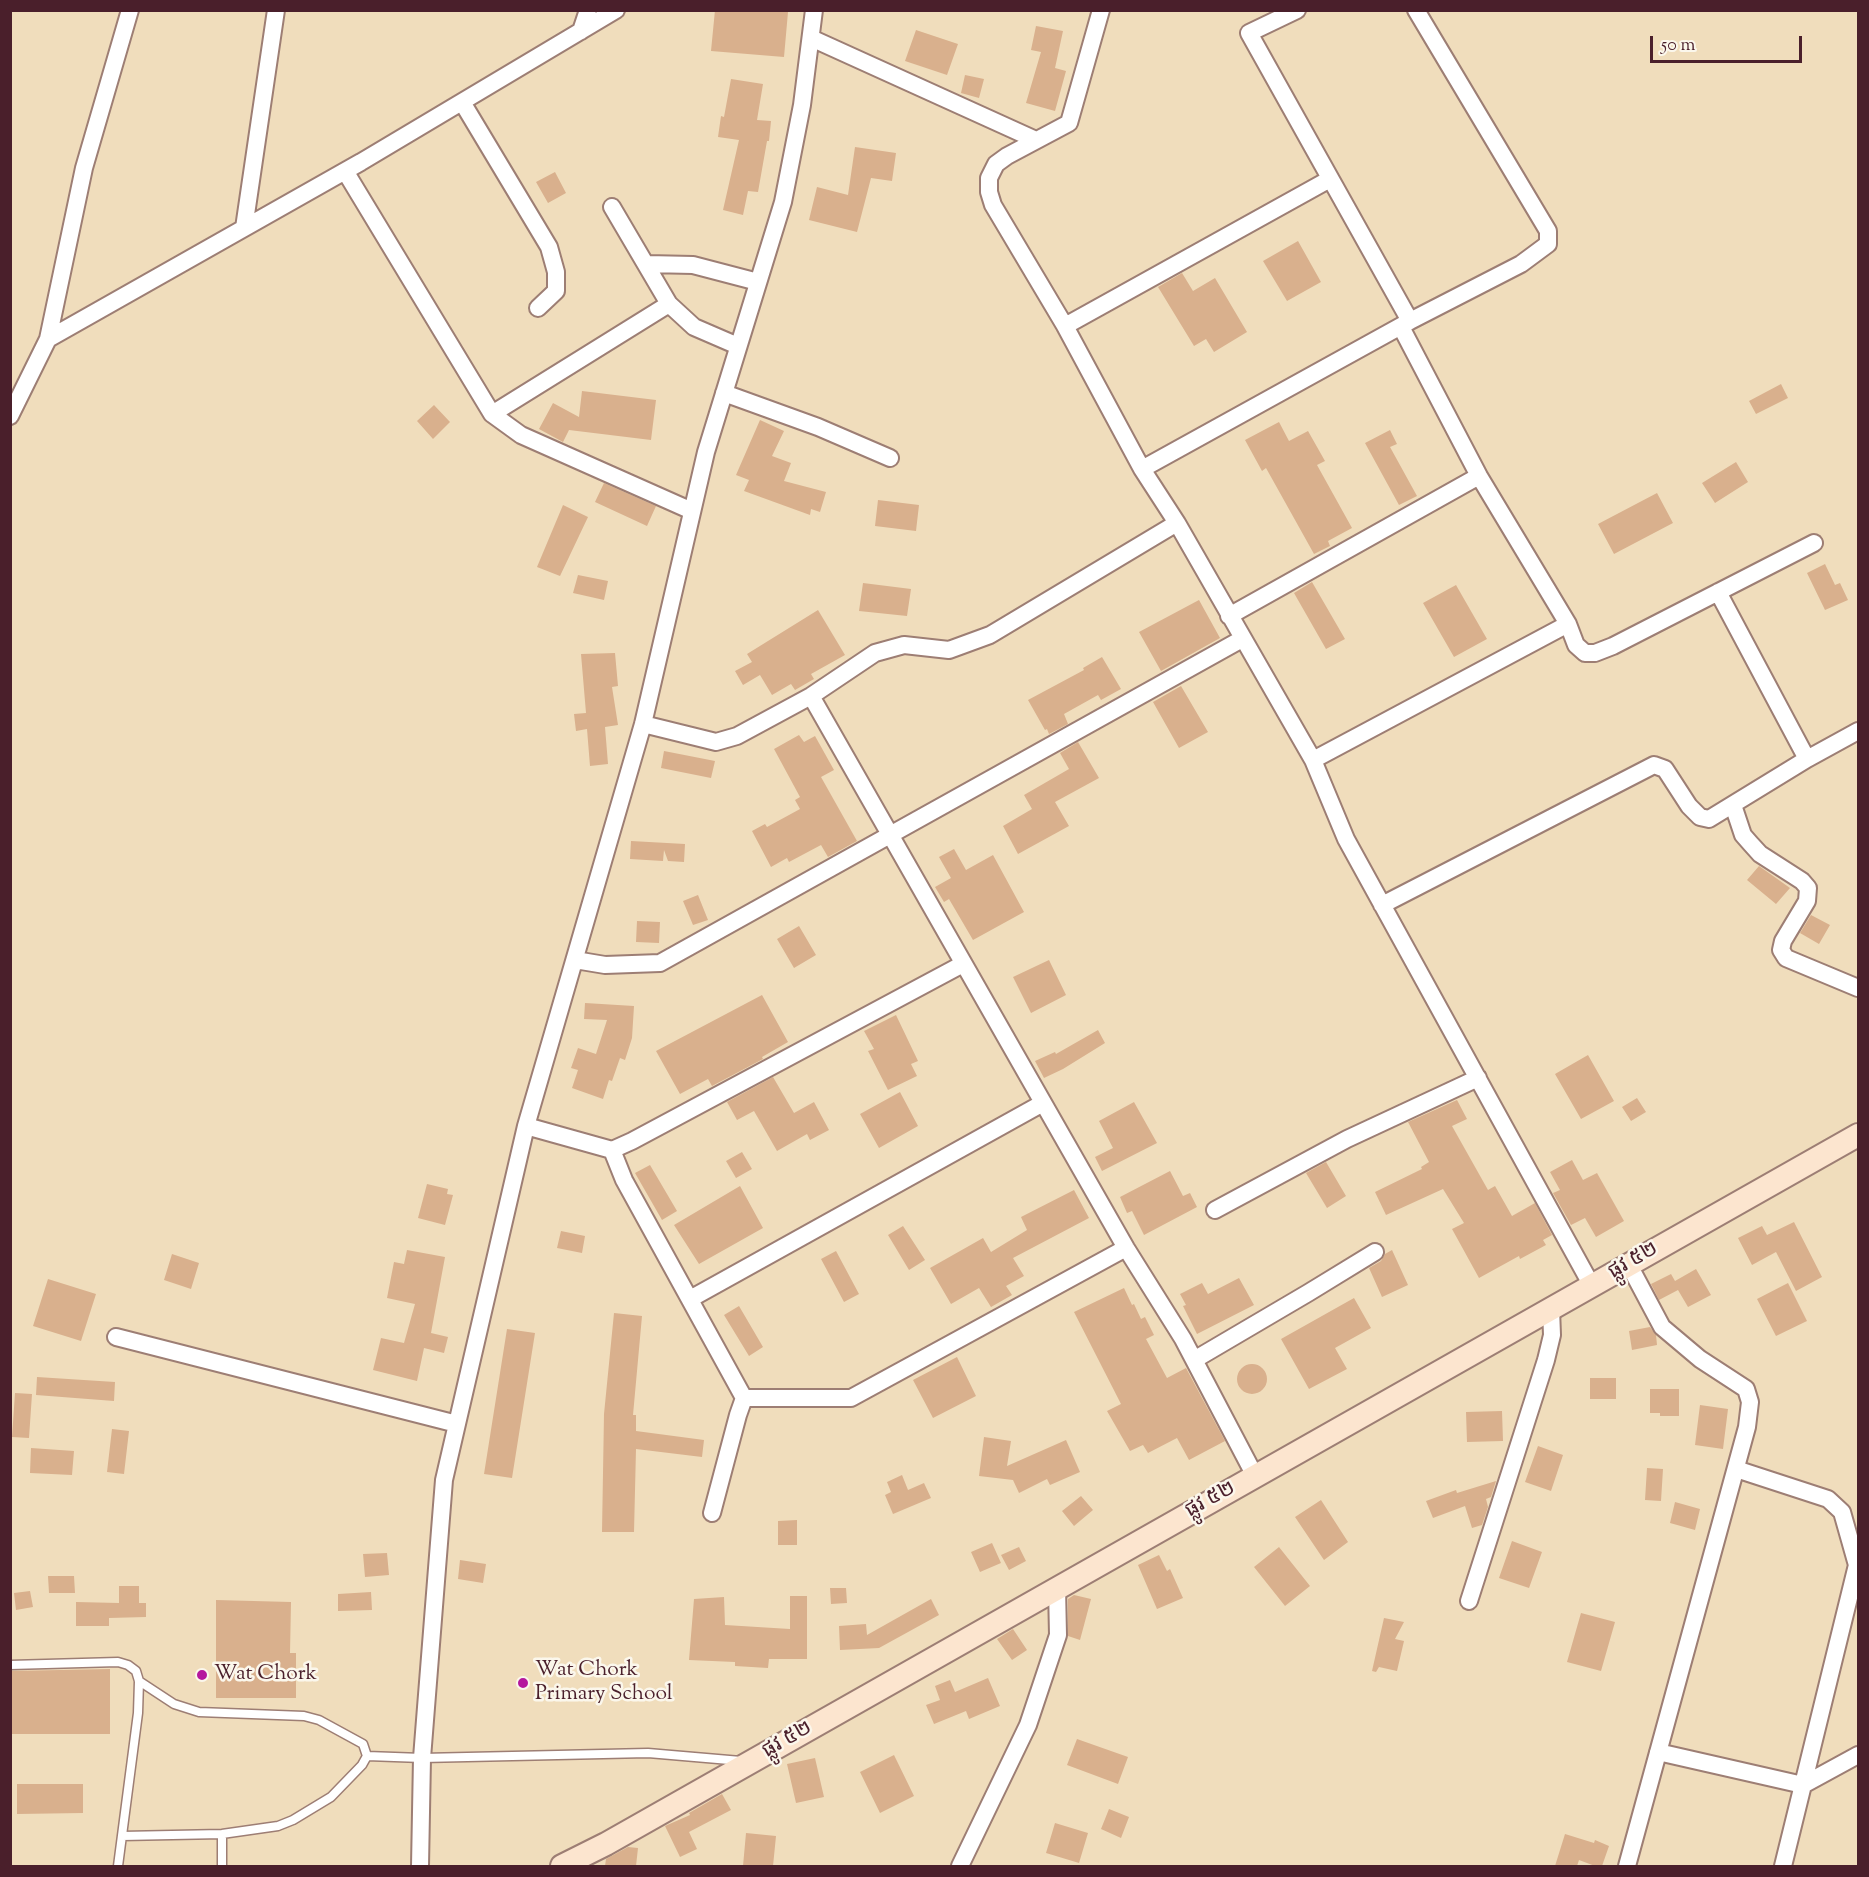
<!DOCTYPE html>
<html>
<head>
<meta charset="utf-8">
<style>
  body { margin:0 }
  #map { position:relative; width:1869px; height:1877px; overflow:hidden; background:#f0ddbc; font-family:"Sorts Mill Goudy",serif }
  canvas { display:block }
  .frame { position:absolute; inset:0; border:12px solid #4a1f2b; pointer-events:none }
  .scale { position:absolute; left:1650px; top:36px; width:152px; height:27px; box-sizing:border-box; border:3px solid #4a1f2b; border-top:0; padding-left:8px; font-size:18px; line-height:21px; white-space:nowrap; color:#4a1f2b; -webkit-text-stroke:4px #fbf7ec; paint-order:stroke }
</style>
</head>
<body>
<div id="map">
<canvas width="1869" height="1877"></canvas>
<div class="frame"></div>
<div class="scale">50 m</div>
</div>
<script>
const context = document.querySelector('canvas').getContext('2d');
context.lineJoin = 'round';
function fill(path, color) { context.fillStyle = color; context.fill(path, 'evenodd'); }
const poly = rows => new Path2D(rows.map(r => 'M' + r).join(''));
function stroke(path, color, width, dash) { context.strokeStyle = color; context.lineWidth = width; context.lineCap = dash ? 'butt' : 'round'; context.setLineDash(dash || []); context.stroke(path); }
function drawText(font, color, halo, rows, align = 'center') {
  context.font = font + ' "Sorts Mill Goudy","Noto Sans Khmer",serif'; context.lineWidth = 5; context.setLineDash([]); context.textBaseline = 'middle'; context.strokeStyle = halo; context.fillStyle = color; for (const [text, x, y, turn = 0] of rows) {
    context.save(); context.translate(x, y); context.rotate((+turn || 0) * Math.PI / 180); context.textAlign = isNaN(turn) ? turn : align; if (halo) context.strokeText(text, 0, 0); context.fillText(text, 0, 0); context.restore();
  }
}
const building = poly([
  [715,10,788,12,784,57,711,51],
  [1036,26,1063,31,1055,68,1066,71,1055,111,1026,103,1041,52,1031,50],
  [916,30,958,44,947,75,905,61],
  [965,75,984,79,979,98,961,93],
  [731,79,763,84,757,120,771,121,769,141,767,141,758,192,748,191,743,215,723,210,739,140,718,137,721,116,724,117],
  [855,147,896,153,892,181,871,178,857,232,809,220,817,187,848,195],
  [555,172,566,193,548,203,536,182],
  [1298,241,1321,282,1287,301,1263,261],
  [1182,273,1193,291,1215,278,1247,332,1214,352,1206,339,1194,346,1158,287],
  [1781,384,1788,398,1756,414,1749,401],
  [582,391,656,400,651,440,569,430,563,442,539,429,553,403,579,417],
  [434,405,450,422,433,439,417,421],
  [760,420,784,431,772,456,791,463,784,481,826,492,820,512,811,509,810,515,744,491,749,480,736,475],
  [1279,422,1289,441,1308,431,1325,461,1317,465,1352,528,1328,541,1330,546,1314,554,1266,468,1262,471,1245,440],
  [1390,430,1397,444,1390,447,1417,496,1399,505,1365,443],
  [1736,462,1748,482,1715,503,1702,483],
  [604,483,656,506,647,526,595,502],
  [1657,493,1673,523,1614,554,1598,524],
  [878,500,919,505,916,531,875,526],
  [563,505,588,517,560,576,537,567],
  [1825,564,1835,585,1840,583,1848,600,1825,610,1807,573],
  [578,575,608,581,604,600,573,593],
  [1312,582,1345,639,1326,649,1294,593],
  [863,583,911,589,907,616,859,611],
  [1456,585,1487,639,1454,657,1423,603],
  [1199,600,1220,638,1161,671,1139,632],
  [818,610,845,655,811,674,814,679,795,690,791,684,772,695,760,675,743,685,735,671,752,662,747,654],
  [615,653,618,686,612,687,618,725,605,727,608,764,590,766,587,729,576,731,574,714,586,713,581,654],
  [1102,657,1121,689,1101,700,1098,695,1064,714,1068,724,1049,734,1047,729,1045,730,1028,700,1084,670,1083,668],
  [1181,686,1208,732,1179,748,1153,702],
  [799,735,804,742,815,736,834,770,821,777,857,841,828,857,821,845,789,862,787,858,771,867,752,831,765,824,767,827,800,809,795,800,800,797,774,749],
  [1078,742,1099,778,1055,802,1069,826,1018,854,1003,826,1032,809,1024,795,1069,769,1060,753],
  [664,751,715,761,711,778,661,768],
  [631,841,685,844,684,862,668,861,664,850,663,861,630,859],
  [954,849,966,870,993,855,1024,912,973,940,949,899,944,902,935,887,951,878,939,857],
  [1759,866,1790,888,1776,904,1747,880],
  [698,895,708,920,693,925,683,901],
  [1811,915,1830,925,1819,944,1800,933],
  [637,921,660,922,659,943,636,942],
  [799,926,816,955,794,968,777,939],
  [1049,960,1066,995,1031,1013,1013,977],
  [762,995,788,1042,762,1057,763,1059,712,1086,708,1079,680,1094,656,1051],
  [585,1003,634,1006,632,1038,625,1060,620,1058,612,1081,609,1080,603,1099,572,1088,578,1070,571,1068,578,1048,596,1054,607,1020,584,1019],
  [896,1015,918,1061,911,1064,917,1076,888,1090,868,1051,874,1049,864,1031],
  [1098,1030,1105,1043,1063,1069,1044,1078,1035,1061,1055,1052,1056,1054],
  [1588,1055,1614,1101,1581,1119,1555,1074],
  [773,1077,794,1113,814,1102,829,1130,810,1140,807,1134,777,1151,754,1111,737,1120,727,1102],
  [900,1092,918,1126,879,1148,860,1114],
  [1637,1098,1646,1112,1631,1121,1622,1107],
  [1457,1100,1467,1119,1452,1126,1488,1190,1495,1186,1512,1216,1535,1203,1552,1235,1543,1240,1546,1245,1520,1259,1519,1256,1479,1278,1452,1229,1464,1223,1443,1189,1386,1215,1375,1192,1422,1169,1421,1167,1429,1162,1408,1122],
  [1134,1102,1157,1143,1102,1171,1095,1157,1113,1148,1099,1121],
  [742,1152,752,1169,736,1178,726,1161],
  [1572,1160,1583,1180,1597,1173,1624,1221,1596,1237,1585,1218,1571,1225,1553,1193,1560,1190,1550,1172],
  [1326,1162,1346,1196,1327,1208,1306,1173],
  [650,1165,677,1211,662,1220,635,1173],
  [1170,1171,1183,1196,1190,1193,1197,1207,1144,1235,1132,1211,1127,1213,1120,1197],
  [427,1184,448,1189,447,1194,453,1195,445,1225,418,1218],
  [740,1186,763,1228,699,1264,674,1225],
  [1074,1190,1089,1218,1013,1258,1024,1276,1006,1286,1012,1295,991,1307,979,1288,951,1304,930,1268,983,1238,991,1252,1027,1230,1021,1217],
  [1794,1222,1822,1277,1796,1291,1776,1252,1752,1265,1738,1238,1762,1226,1767,1235],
  [903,1226,925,1260,909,1270,888,1235],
  [561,1231,585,1236,582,1253,557,1248],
  [407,1250,445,1257,431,1333,448,1337,444,1353,424,1348,417,1381,373,1370,381,1338,404,1343,415,1304,387,1298,394,1262,404,1264],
  [1392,1250,1408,1285,1382,1297,1369,1268,1381,1261,1385,1254],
  [836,1251,859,1294,844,1302,821,1259],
  [172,1254,199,1263,191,1289,164,1280],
  [1696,1269,1711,1295,1688,1307,1678,1290,1659,1300,1651,1284,1671,1274,1675,1281],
  [1239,1278,1254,1305,1197,1334,1183,1306,1186,1305,1180,1294,1202,1283,1208,1294],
  [48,1279,96,1294,81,1341,33,1326],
  [1788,1283,1807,1321,1776,1336,1757,1299],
  [1124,1288,1132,1305,1134,1304,1141,1319,1145,1317,1154,1335,1146,1339,1167,1378,1186,1368,1225,1441,1189,1460,1177,1438,1148,1453,1143,1445,1130,1451,1107,1411,1121,1404,1074,1312],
  [1354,1298,1371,1328,1335,1348,1347,1369,1309,1389,1281,1339],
  [739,1306,763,1347,749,1356,724,1315],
  [614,1313,642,1316,633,1415,636,1415,636,1431,704,1440,702,1457,636,1449,634,1532,602,1532,604,1414],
  [1650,1327,1656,1335,1657,1345,1632,1350,1629,1331],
  [507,1329,535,1333,512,1478,484,1474],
  [957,1357,976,1396,933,1418,913,1380],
  '1237 1379a15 15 0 1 1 30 0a15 15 0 1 1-30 0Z',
  [37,1377,115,1382,114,1401,36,1395],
  [1590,1378,1616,1378,1616,1399,1590,1399],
  [1650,1389,1679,1389,1679,1416,1660,1416,1660,1413,1650,1413],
  [15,1393,32,1394,29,1438,12,1437],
  [1700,1405,1728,1409,1723,1449,1695,1445],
  [1502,1411,1503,1441,1467,1442,1466,1412],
  [112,1429,129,1431,124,1474,107,1472],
  [984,1437,1011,1441,1007,1466,1066,1440,1080,1472,1050,1485,1047,1479,1019,1493,1013,1480,979,1476],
  [1538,1446,1563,1455,1551,1491,1525,1482],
  [31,1448,74,1451,72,1475,30,1473],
  [1647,1468,1663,1469,1661,1501,1645,1500],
  [902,1475,908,1490,924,1483,931,1498,893,1514,885,1495,891,1492,887,1482],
  [1496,1481,1491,1497,1486,1499,1488,1507,1482,1525,1472,1528,1465,1506,1433,1518,1426,1501,1456,1490,1457,1493],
  [1081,1496,1093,1510,1074,1526,1062,1511],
  [1321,1500,1348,1542,1324,1560,1295,1517],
  [1675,1502,1700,1509,1695,1530,1670,1523],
  [797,1520,797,1545,778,1545,778,1521],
  [1512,1541,1542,1552,1529,1588,1499,1578],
  [992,1543,1001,1563,980,1572,971,1552],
  [1019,1547,1026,1561,1009,1570,1001,1555],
  [1279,1547,1310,1586,1285,1606,1254,1567],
  [387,1553,389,1575,365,1577,363,1554],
  [1159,1555,1167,1571,1170,1569,1183,1598,1157,1609,1138,1565],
  [460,1560,486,1564,483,1583,458,1579],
  [48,1576,74,1576,75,1593,49,1593],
  [119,1586,139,1586,139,1603,146,1603,146,1617,109,1618,109,1626,76,1626,76,1602,119,1603],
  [830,1588,846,1588,847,1603,831,1604],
  [30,1591,33,1607,16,1610,14,1593],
  [371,1592,372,1610,338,1611,338,1594],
  [1074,1595,1091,1599,1080,1640,1068,1636,1068,1599],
  [790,1596,807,1596,807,1659,769,1659,768,1668,735,1666,735,1662,689,1660,694,1599,724,1597,725,1625,790,1629],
  [931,1599,939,1615,879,1648,840,1650,839,1626,866,1624,867,1635],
  [216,1600,291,1602,290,1653,296,1653,296,1698,216,1698],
  [1581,1613,1615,1622,1601,1671,1567,1662],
  [1384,1618,1404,1622,1395,1639,1404,1641,1397,1671,1379,1667,1376,1672,1372,1671],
  [1013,1629,1027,1650,1012,1660,997,1639],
  [110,1669,110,1734,10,1734,10,1671],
  [988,1678,1000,1706,969,1719,966,1711,934,1724,926,1705,940,1700,935,1686,950,1680,955,1692],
  [1077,1739,1128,1757,1118,1784,1067,1765],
  [894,1755,914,1796,880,1813,860,1772],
  [815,1758,824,1797,796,1803,787,1764],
  [17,1784,83,1784,83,1813,17,1814],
  [722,1794,731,1810,689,1832,697,1849,680,1857,665,1826,690,1815,689,1813],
  [1109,1809,1129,1817,1121,1838,1101,1829],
  [1055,1823,1088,1833,1079,1863,1046,1853],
  [746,1833,776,1836,773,1866,743,1866],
  [1565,1834,1594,1843,1595,1840,1609,1846,1602,1866,1595,1866,1579,1860,1577,1866,1555,1866],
  [628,1847,638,1848,636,1866,605,1866,606,1859]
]);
const lane = poly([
  [10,1665,118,1662,128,1665,136,1671,139,1681,138,1713,118,1866],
  [367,1756,422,1758,648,1753,741,1761],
  [222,1834,222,1866],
  [122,1836,222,1834,278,1826,293,1820,331,1797,362,1765,367,1756,363,1744,319,1720,304,1716,199,1712,174,1704,139,1681]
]);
const street = poly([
  [1101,10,1069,123,1007,156,996,164,989,178,989,192,993,205,1065,326,1142,469,1177,523,1313,760,1346,839,1592,1286],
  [1297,10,1249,33,1410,321],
  [581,31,588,10],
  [811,38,1036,140],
  [462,102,549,247,556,272,556,291,538,308],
  [345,171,492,414,521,435,692,511],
  [612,207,669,304,694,327,738,346],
  [244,228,276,10],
  [647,264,693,265,758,282],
  [1065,326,1330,179],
  [1401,327,1479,476,1568,624,1576,645,1585,653,1595,653,1613,646,1814,543],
  [48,339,84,168,130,10],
  [724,393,818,427,890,458],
  [492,414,669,304],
  [10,416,48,339,361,162,616,10],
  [1142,469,1410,321,1521,264,1548,244,1548,231,1416,10],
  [1718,592,1807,759,1858,731],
  [1229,616,1479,476],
  [811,696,1126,1248,1183,1339,1255,1476],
  [643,724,716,742,737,736,811,696,875,653,904,645,949,650,990,635,1177,523],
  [1313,760,1568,624],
  [1733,805,1743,835,1750,843,1760,854,1802,881,1808,888,1807,901,1783,941,1781,950,1786,958,1858,988],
  [1382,905,1654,765,1665,769,1689,806,1700,817,1709,819,1807,759],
  [575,960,605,965,660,963,1242,639],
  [526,1126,612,1150,632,1141,963,964],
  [612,1150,624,1180,744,1398],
  [1215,1210,1347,1139,1478,1078],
  [690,1299,1043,1103],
  [116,1337,457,1424],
  [1194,1360,1308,1293,1375,1252],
  [744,1398,851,1398,1126,1248],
  [1736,1469,1828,1499,1842,1512,1857,1565,1783,1866],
  [712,1513,738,1415,744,1398],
  [1469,1601,1546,1360,1552,1335,1551,1309],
  [1658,1752,1803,1785,1858,1755],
  [420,1866,422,1758,444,1480,526,1126,643,724,706,452,783,202,802,105,814,10],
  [960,1866,1028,1725,1058,1635,1057,1588],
  [1627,1866,1747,1427,1750,1402,1746,1389,1700,1359,1662,1327,1629,1265]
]);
const secondary = poly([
  [562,1866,606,1844,1858,1135]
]);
const markers = [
  [202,1675,6,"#b5179e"],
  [523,1683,6,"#b5179e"]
];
const streetNames = [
  ["ផ្លូវ ៥២",1634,1262,-30],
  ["ផ្លូវ ៥២",1211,1501,-29],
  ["ផ្លូវ ៥២",788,1741,-30]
];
const poiNames = [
  ["Wat Chork",535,1671],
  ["Primary School",535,1695],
  ["Wat Chork",214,1675]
];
fill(building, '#d9b08d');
stroke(lane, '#9d7e74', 11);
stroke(street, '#9d7e74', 20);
stroke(secondary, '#9d7e74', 26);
stroke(lane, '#fff', 8);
stroke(street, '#fff', 16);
stroke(secondary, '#fce5cf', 22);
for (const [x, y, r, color] of markers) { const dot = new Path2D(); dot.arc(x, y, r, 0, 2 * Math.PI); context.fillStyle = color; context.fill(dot); stroke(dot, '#fbf7ec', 2); }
drawText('21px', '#4a1f2b', '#fbf7ec', streetNames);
drawText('21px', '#4a1f2b', '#fbf7ec', poiNames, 'left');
</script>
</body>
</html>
